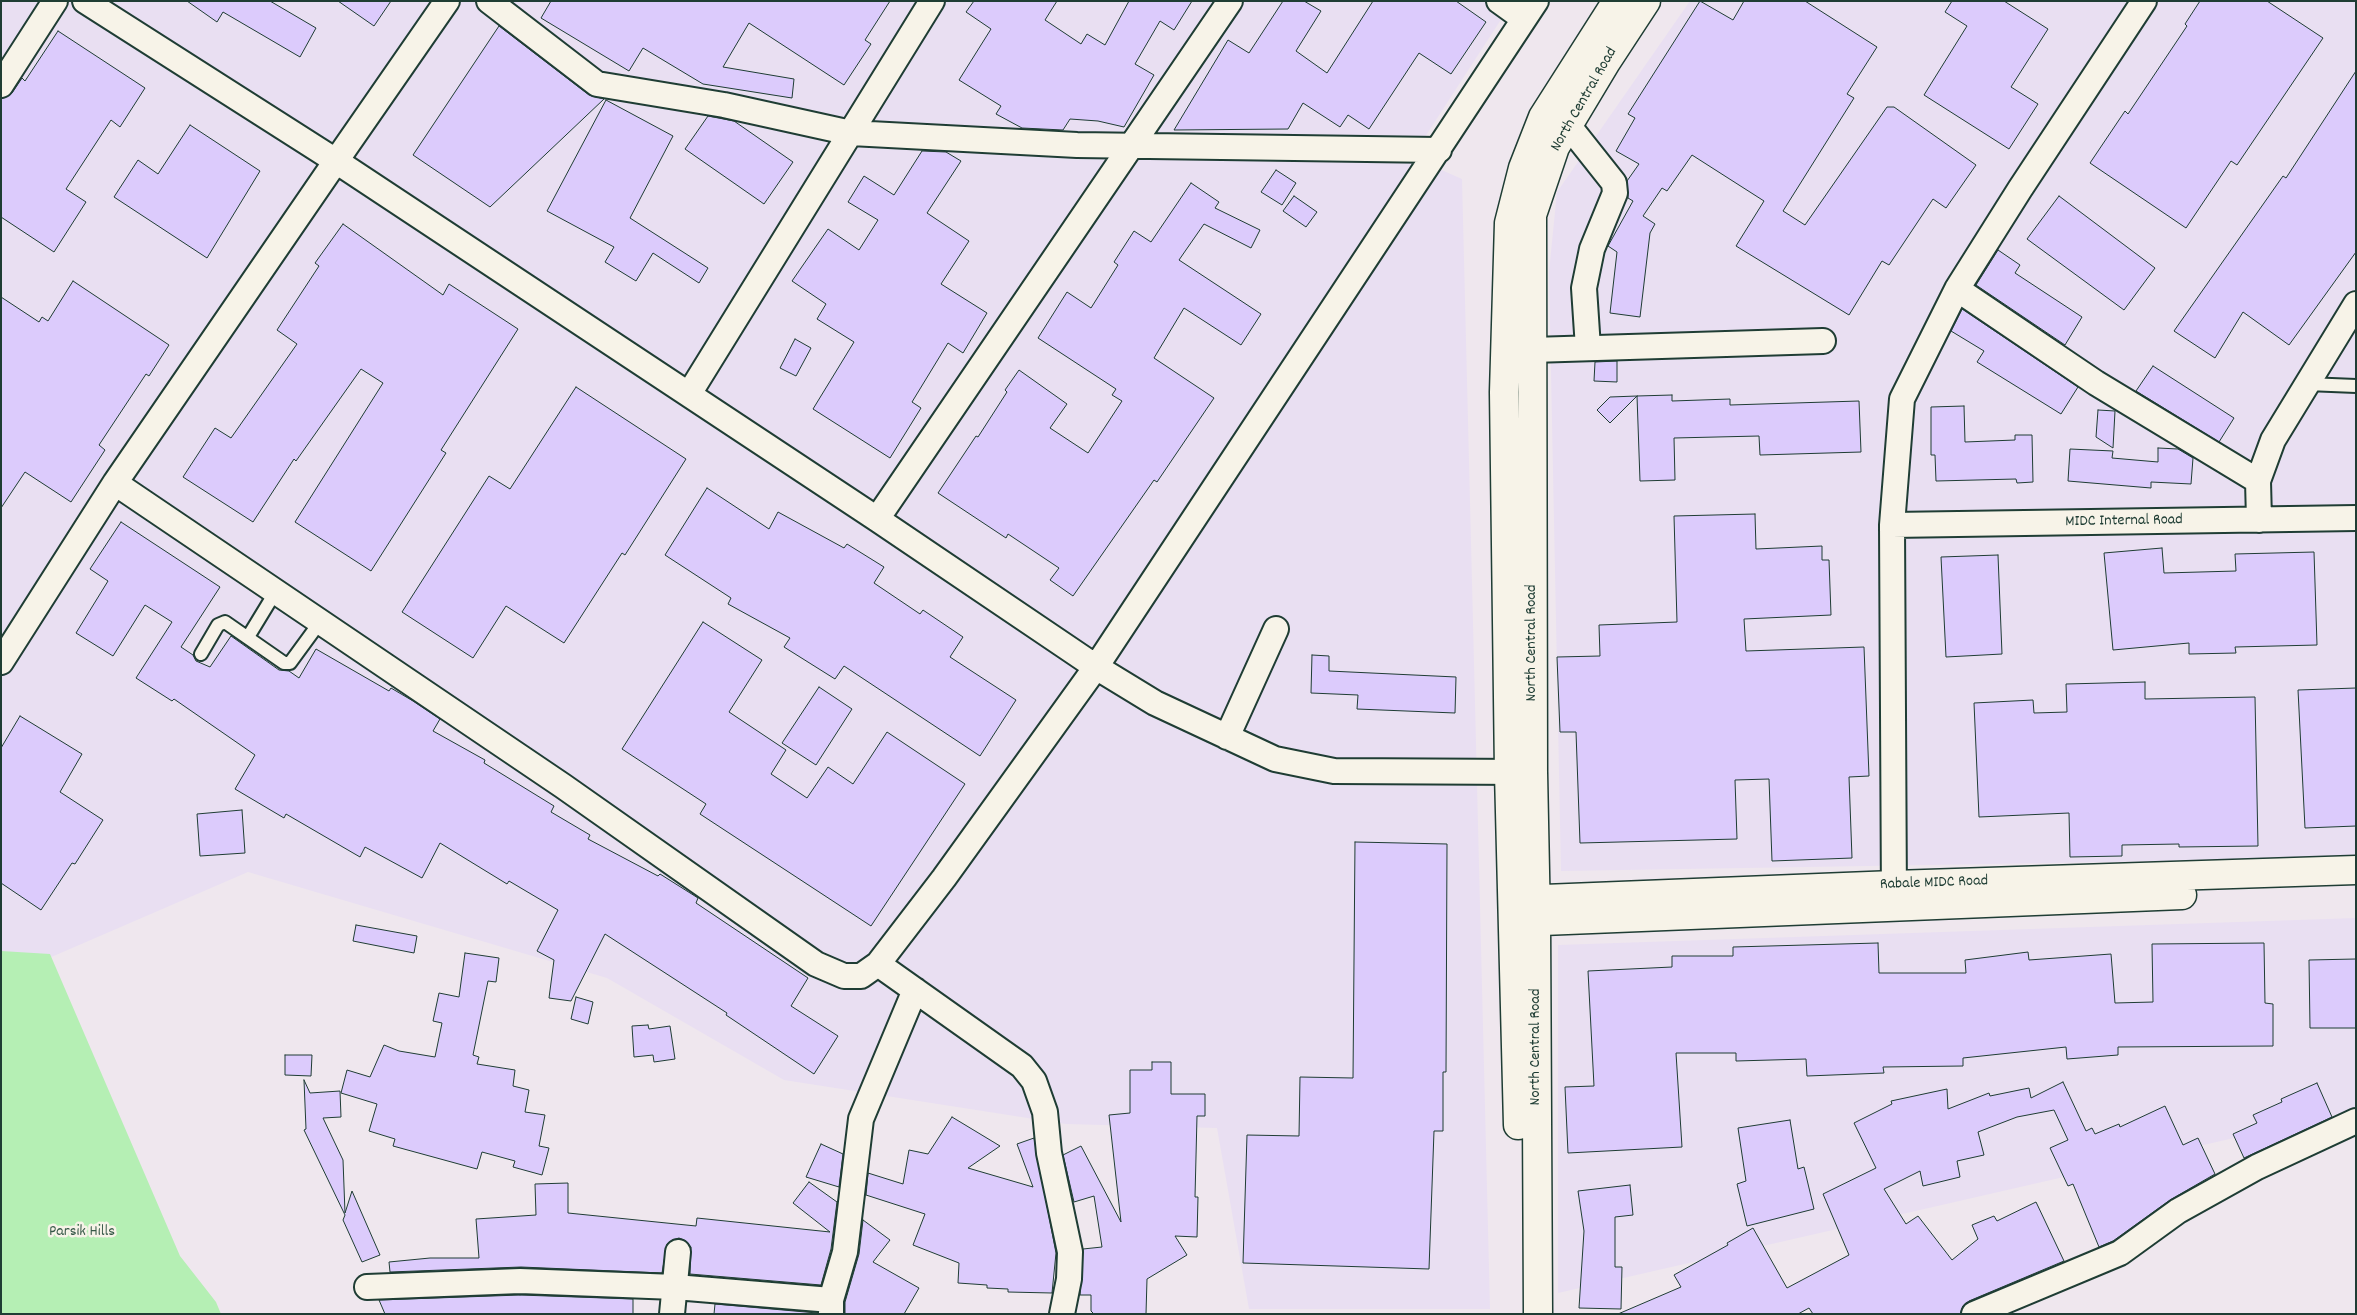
<!DOCTYPE html>
<html>
<head>
<meta charset="utf-8">
<style>
  body { margin:0 }
  #map { position:relative; width:2357px; height:1315px; overflow:hidden; background:#efe7ee; font-family:Dekko,sans-serif }
  canvas { display:block }
  .frame { position:absolute; inset:0; border:2px solid #1f3d34; pointer-events:none }
</style>
</head>
<body>
<div id="map">
<canvas width="2357" height="1315"></canvas>
<div class="frame"></div>
</div>
<script>
const context = document.querySelector('canvas').getContext('2d');
context.lineJoin = 'round';
function fill(path, color) { context.fillStyle = color; context.fill(path, 'evenodd'); }
const poly = rows => new Path2D(rows.map(r => 'M' + r).join(''));
function stroke(path, color, width, dash) { context.strokeStyle = color; context.lineWidth = width; context.lineCap = dash ? 'butt' : 'round'; context.setLineDash(dash || []); context.stroke(path); }
function drawText(font, color, halo, rows, align = 'center') {
  context.font = font + ' Dekko,sans-serif'; context.lineWidth = 5; context.setLineDash([]); context.textBaseline = 'middle'; context.strokeStyle = halo; context.fillStyle = color; for (const [text, x, y, turn = 0] of rows) {
    context.save(); context.translate(x, y); context.rotate((+turn || 0) * Math.PI / 180); context.textAlign = isNaN(turn) ? turn : align; if (halo) context.strokeText(text, 0, 0); context.fillText(text, 0, 0); context.restore();
  }
}
const built = poly([
  [1,1,1513,1,1412,157,1462,179,1490,1309,1249,1309,1217,1128,1066,1124,784,1080,607,978,248,872,49,958,1,955],
  [1690,1,2356,1,2356,858,1561,871,1549,272,1557,192],
  [2356,918,2356,1110,1558,1293,1558,945]
]);
const green = poly([
  [1,951,50,954,180,1256,216,1302,221,1314,1,1314]
]);
const building = poly([
  [187,1,270,1,316,28,300,57,223,12,217,22,187,1],
  [338,1,391,1,374,26,338,1],
  [551,1,890,1,865,40,871,44,844,85,749,23,723,67,794,79,792,98,703,84,643,48,629,71,541,18,551,1],
  [974,1,1057,1,1045,20,1081,44,1087,34,1105,45,1129,1,1192,1,1174,30,1160,21,1135,64,1154,75,1124,127,1098,121,1070,119,1063,130,1022,128,996,114,1001,106,959,80,991,29,966,12,974,1],
  [1283,1,1304,1,1321,11,1296,51,1327,73,1373,1,1456,1,1486,22,1451,74,1419,53,1369,129,1348,115,1340,127,1303,103,1288,129,1174,130,1228,40,1249,53,1283,1],
  [1700,1,1733,20,1744,1,1805,1,1877,47,1847,94,1854,98,1783,211,1805,225,1887,107,1894,107,1976,165,1946,208,1933,199,1889,265,1882,261,1849,315,1736,246,1764,201,1692,155,1667,191,1662,188,1643,216,1655,224,1650,233,1640,317,1610,313,1617,252,1608,246,1633,201,1628,198,1627,181,1639,164,1616,151,1635,118,1628,114,1700,1],
  [1952,1,2004,1,2048,29,2011,87,2038,104,2009,149,1924,95,1967,26,1945,12,1952,1],
  [2200,1,2267,1,2323,38,2237,165,2231,161,2186,228,2090,163,2125,111,2128,114,2187,26,2185,24,2200,1],
  [499,26,589,95,604,99,490,207,413,155,499,26],
  [58,31,145,88,120,127,111,120,66,189,86,202,54,252,1,217,1,99,12,93,22,78,25,81,58,31],
  [2356,71,2356,252,2289,345,2243,312,2215,358,2174,331,2283,176,2286,178,2356,71],
  [606,100,673,136,630,218,708,268,699,283,653,253,636,281,605,262,614,247,547,211,606,100],
  [708,116,734,121,793,162,764,204,685,149,708,116],
  [190,125,260,171,207,258,114,197,138,160,158,174,190,125],
  [922,151,946,152,961,161,927,213,969,241,941,284,987,313,963,353,948,343,912,402,921,408,890,458,813,409,854,342,817,319,826,304,792,281,828,229,859,250,878,220,848,202,864,176,894,195,922,151],
  [1276,170,1296,183,1282,205,1261,192,1276,170],
  [1191,183,1219,202,1215,208,1260,230,1251,248,1204,224,1179,260,1261,314,1241,345,1184,308,1154,358,1214,398,1157,482,1154,480,1073,596,1050,580,1059,568,1008,534,1006,538,938,493,976,436,978,437,1007,392,1005,390,1019,370,1067,404,1050,428,1088,453,1122,401,1112,395,1116,389,1038,338,1067,292,1091,308,1118,265,1114,262,1134,231,1151,242,1191,183],
  [1294,196,1317,212,1306,227,1283,211,1294,196],
  [2059,196,2155,268,2124,310,2027,239,2059,196],
  [343,224,443,295,449,284,518,329,441,450,446,453,371,571,295,522,383,383,361,369,296,461,294,459,253,522,183,477,215,428,231,438,297,344,277,330,319,266,315,263,343,224],
  [1998,250,2020,265,2015,273,2082,317,2065,345,1976,285,1998,250],
  [73,281,169,345,149,376,146,374,99,445,105,450,71,502,25,472,1,508,1,297,39,322,42,317,48,321,73,281],
  [1962,309,2078,387,2061,414,1977,362,1984,351,1951,331,1962,309],
  [795,339,811,348,796,376,780,368,795,339],
  [1617,361,1617,382,1594,381,1595,362,1617,361],
  [2153,366,2234,418,2219,442,2136,391,2153,366],
  [576,387,686,459,625,555,622,553,564,643,506,606,473,658,402,612,489,476,510,489,576,387],
  [1672,395,1672,401,1730,399,1730,405,1859,401,1861,452,1760,455,1759,436,1674,438,1675,480,1640,481,1637,396,1672,395],
  [1637,396,1610,423,1597,410,1610,397,1637,396],
  [1964,406,1965,442,2015,440,2015,435,2032,435,2033,482,2017,483,2016,479,1936,481,1935,455,1931,455,1931,407,1964,406],
  [2098,410,2115,411,2113,448,2096,437,2098,410],
  [2158,448,2178,449,2193,458,2191,484,2151,482,2151,488,2068,481,2070,449,2113,451,2112,458,2158,462,2158,448],
  [707,488,769,529,778,512,844,548,847,544,884,567,874,583,920,614,923,610,963,637,950,657,1016,700,980,756,844,666,835,679,784,647,790,638,728,604,731,598,665,555,707,488],
  [1755,514,1756,549,1822,546,1822,560,1829,560,1831,615,1744,619,1746,651,1864,647,1869,776,1849,777,1852,858,1772,861,1769,779,1735,780,1737,839,1580,843,1576,732,1560,732,1557,657,1600,656,1599,625,1677,622,1674,516,1755,514],
  [121,522,220,587,181,647,193,655,196,661,210,667,231,636,279,670,289,671,299,678,316,649,389,691,391,688,413,701,440,719,433,731,485,760,484,763,554,806,551,812,590,835,588,839,658,876,660,874,698,898,696,903,808,978,791,1006,838,1036,814,1074,726,1015,727,1013,605,934,571,1001,549,998,554,960,537,951,558,910,509,881,507,884,440,843,422,878,365,847,360,857,286,814,284,818,235,789,255,755,174,699,172,701,136,678,172,622,145,605,113,656,76,633,108,581,90,569,121,522],
  [2162,548,2164,573,2236,571,2235,554,2314,552,2317,645,2235,647,2236,653,2189,654,2189,643,2113,650,2104,553,2162,548],
  [1998,555,2002,654,1946,657,1941,557,1998,555],
  [703,622,762,660,729,712,786,750,771,774,807,798,828,767,853,784,887,732,965,784,871,926,700,814,706,804,622,749,703,622],
  [1312,655,1329,656,1329,671,1456,677,1455,713,1357,709,1358,695,1311,693,1312,655],
  [2145,682,2145,699,2255,697,2258,846,2179,847,2179,844,2122,845,2122,856,2070,857,2069,813,1979,817,1974,703,2033,700,2034,713,2067,712,2066,684,2145,682],
  [819,687,852,709,816,765,782,743,819,687],
  [2356,688,2356,826,2305,828,2298,690,2356,688],
  [20,716,82,754,60,792,103,820,75,864,72,863,41,910,1,883,1,748,20,716],
  [242,810,245,853,200,856,197,814,242,810],
  [1355,842,1447,844,1446,1072,1443,1072,1443,1131,1434,1131,1429,1269,1243,1263,1247,1135,1299,1136,1300,1077,1353,1078,1355,842],
  [356,925,417,936,414,953,353,941,356,925],
  [1878,943,1879,973,1966,973,1965,960,2028,952,2029,960,2111,954,2115,1003,2153,1002,2152,944,2264,943,2265,1003,2273,1004,2273,1046,2118,1047,2118,1055,2067,1059,2066,1047,1963,1058,1963,1066,1883,1067,1884,1073,1807,1076,1806,1059,1736,1061,1736,1053,1676,1053,1682,1147,1568,1153,1565,1087,1594,1086,1588,971,1672,967,1672,956,1733,956,1733,947,1878,943],
  [465,953,499,958,496,982,488,981,473,1055,479,1057,477,1064,515,1070,513,1086,529,1090,525,1112,545,1115,539,1146,549,1148,542,1175,513,1167,515,1161,482,1152,477,1169,393,1146,395,1139,369,1131,377,1104,341,1093,347,1070,370,1077,384,1045,399,1051,435,1057,442,1023,433,1021,439,993,459,997,465,953],
  [2356,959,2356,1028,2310,1028,2309,960,2356,959],
  [576,997,593,1002,588,1024,571,1019,576,997],
  [648,1025,649,1029,670,1026,675,1059,654,1062,653,1055,634,1057,632,1026,648,1025],
  [285,1055,312,1055,311,1076,285,1075,285,1055],
  [1152,1062,1171,1062,1171,1094,1205,1094,1205,1116,1197,1116,1195,1197,1198,1197,1197,1237,1175,1236,1187,1255,1147,1279,1146,1314,1094,1314,1091,1311,1091,1295,1080,1295,1083,1249,1102,1247,1094,1196,1074,1202,1063,1155,1081,1146,1121,1222,1109,1115,1130,1113,1130,1070,1152,1070,1152,1062],
  [304,1080,310,1093,340,1091,341,1117,323,1118,343,1160,345,1213,352,1191,380,1255,362,1262,343,1220,345,1215,304,1130,306,1129,304,1080],
  [2063,1082,2086,1131,2092,1128,2095,1134,2119,1124,2120,1127,2165,1106,2183,1145,2198,1138,2215,1174,2170,1200,2113,1241,2099,1247,2073,1184,2068,1186,2050,1148,2068,1140,2054,1110,2017,1117,1978,1132,1984,1155,1957,1161,1960,1177,1923,1186,1920,1171,1884,1189,1906,1224,1918,1216,1952,1260,1978,1239,1972,1225,1994,1216,1997,1221,2036,1202,2064,1261,1969,1301,1963,1306,1960,1314,1813,1314,1809,1308,1798,1314,1618,1314,1681,1287,1674,1275,1728,1245,1727,1243,1753,1228,1787,1288,1849,1255,1823,1194,1876,1168,1854,1123,1892,1104,1891,1101,1947,1089,1948,1109,1989,1093,1990,1096,2029,1088,2031,1098,2063,1082],
  [2317,1083,2332,1117,2244,1158,2233,1134,2257,1123,2253,1115,2282,1102,2281,1099,2317,1083],
  [952,1117,1000,1146,968,1168,1033,1187,1017,1144,1034,1138,1056,1253,1052,1293,1008,1292,1008,1289,987,1288,987,1285,958,1283,959,1263,913,1245,925,1214,866,1195,868,1173,903,1184,909,1150,928,1154,952,1117],
  [1790,1120,1798,1169,1804,1167,1814,1209,1747,1226,1737,1184,1746,1181,1738,1128,1790,1120],
  [821,1144,843,1154,839,1187,806,1177,821,1144],
  [809,1182,837,1202,831,1249,821,1285,690,1274,691,1247,686,1241,679,1238,672,1240,667,1244,662,1273,521,1267,390,1272,389,1262,430,1258,479,1258,476,1219,536,1215,535,1184,568,1183,568,1213,696,1226,697,1218,830,1232,793,1203,809,1182],
  [1630,1185,1633,1215,1615,1217,1615,1267,1622,1267,1621,1309,1579,1308,1584,1231,1578,1191,1630,1185],
  [863,1220,890,1240,873,1262,919,1288,904,1314,845,1314,845,1302,859,1254,863,1220],
  [520,1295,633,1299,633,1314,385,1314,379,1300,520,1295],
  [715,1304,817,1313,817,1314,714,1314,715,1304]
]);
const lane = poly([
  [2307,384,2356,386],
  [248,637,276,591],
  [201,654,218,625,225,622,284,663,290,663,320,622]
]);
const street = poly([
  [85,1,336,161,447,1],
  [489,1,597,84,724,105,851,133,1077,145,1439,150],
  [1499,1,1524,19],
  [1,85,55,1],
  [1568,125,1614,183,1615,193,1592,249,1584,288,1588,348],
  [1957,289,2096,383,2258,481],
  [1532,350,1823,341],
  [689,394,932,1],
  [115,483,336,161,877,519,1096,667,1155,703,1275,759,1334,771,1528,772],
  [877,519,1230,1],
  [2259,520,2258,481,2273,440,2356,304],
  [1892,525,2356,518],
  [1,662,115,483,563,786,816,964,844,976,861,976,878,964,944,878,1096,667,1536,1],
  [1227,737,1276,629],
  [1894,902,1892,525,1902,399,1957,289,2020,189,2144,1],
  [878,964,1022,1066,1034,1081,1045,1112,1049,1153,1070,1252,1069,1279,1062,1314],
  [367,1287,520,1281,675,1287,831,1300],
  [672,1314,678,1252],
  [831,1314,831,1300,845,1252,861,1119,915,990],
  [1974,1314,2120,1253,2178,1211,2257,1167,2356,1121]
]);
const secondary = poly([
  [1519,900,1894,885,2356,870],
  [1518,922,2182,895],
  [1518,1125,1509,773,1504,392,1509,223,1523,168,1543,117,1617,1],
  [1538,1314,1536,921,1533,772,1532,215,1555,147,1606,62,1646,1]
]);
const streetNames = [
  ["North Central Road",1585,100,-60],
  ["MIDC Internal Road",2124,522,-1],
  ["North Central Road",1533,643,-90],
  ["Rabale MIDC Road",1934,884,-2],
  ["North Central Road",1537,1047,-90]
];
const parkNames = [
  ["Parsik Hills",82,1233]
];
fill(built, '#e9dff2');
fill(green, '#b5efb4');
fill(building, '#dccbfc');
stroke(building, '#1f3d34', 1);
stroke(lane, '#1f3d34', 16);
stroke(street, '#1f3d34', 28);
stroke(secondary, '#1f3d34', 31);
stroke(lane, '#f7f3e8', 12);
stroke(street, '#f7f3e8', 24);
stroke(secondary, '#f7f3e8', 28);
drawText('16px', '#1f3d34', '#f7f3e8', streetNames);
drawText('16px', '#365847', '#f7f3e8', parkNames);
</script>
</body>
</html>
